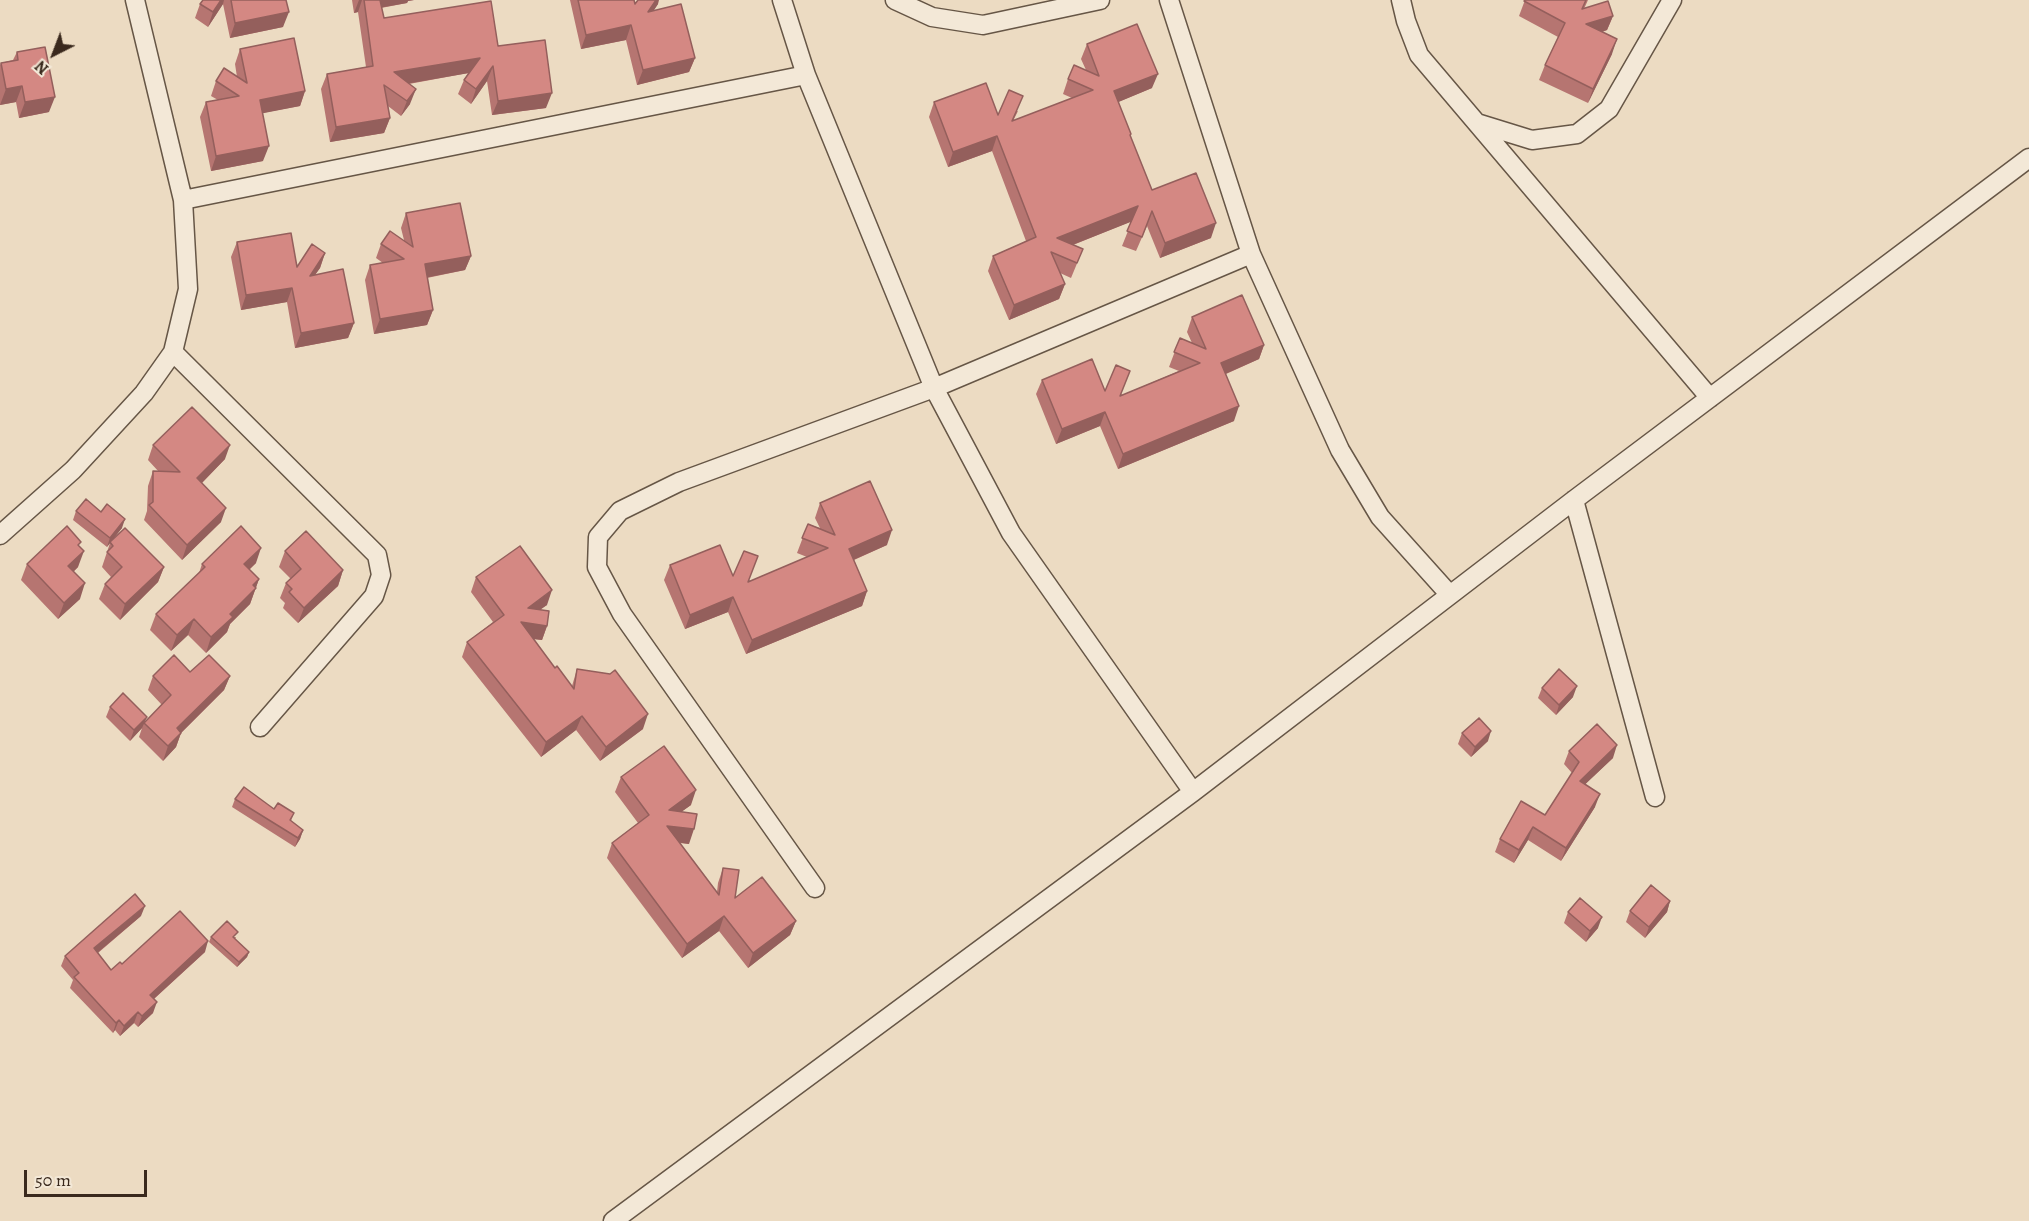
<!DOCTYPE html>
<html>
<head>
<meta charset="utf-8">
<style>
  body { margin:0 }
  #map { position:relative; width:2029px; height:1221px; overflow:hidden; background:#ecdbc2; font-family:Alegreya,serif }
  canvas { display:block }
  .north { position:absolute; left:24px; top:24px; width:60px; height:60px; -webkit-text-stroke:4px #f3e8d7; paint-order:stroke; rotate:222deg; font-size:16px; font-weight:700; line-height:24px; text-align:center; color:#3a291d }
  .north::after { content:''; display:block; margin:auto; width:21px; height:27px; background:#3a291d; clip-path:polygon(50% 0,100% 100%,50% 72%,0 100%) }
  .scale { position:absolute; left:24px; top:1170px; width:123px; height:27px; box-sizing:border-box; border:3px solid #3a291d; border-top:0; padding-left:8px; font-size:18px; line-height:21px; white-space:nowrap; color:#3a291d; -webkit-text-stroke:4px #f3e8d7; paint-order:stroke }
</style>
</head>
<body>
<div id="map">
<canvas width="2029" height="1221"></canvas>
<div class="north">N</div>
<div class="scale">50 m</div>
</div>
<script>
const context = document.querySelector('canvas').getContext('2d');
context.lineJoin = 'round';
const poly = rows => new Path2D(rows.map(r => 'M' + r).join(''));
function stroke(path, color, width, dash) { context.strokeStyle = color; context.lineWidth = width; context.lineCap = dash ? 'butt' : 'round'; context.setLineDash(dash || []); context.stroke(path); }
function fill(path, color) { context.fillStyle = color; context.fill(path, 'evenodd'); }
const minor = poly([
  [135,0,183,200,806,75,782,0],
  [895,0,932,17,983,25,1100,0],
  [1169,0,1251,254,1340,450,1380,517,1450,595],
  [1401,0,1406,21,1419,55,1710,398],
  [806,75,934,388,1011,533,1193,792],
  [1477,123,1532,140,1577,134,1609,109,1672,0],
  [173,352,377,555,381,575,374,596,260,727],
  [1574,500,1655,797],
  [0,535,73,470,144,393,173,352,188,289,183,200],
  [815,888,622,614,597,567,598,537,620,511,679,482,934,388,1251,254],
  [613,1221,1193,792,1574,500,2029,158]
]);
const wall = poly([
  [203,0,286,0,283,27,230,38,223,4,208,27,195,18,200,4],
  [352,0,414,0,408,1,407,3,381,8,384,18,498,46,546,108,492,115,487,81,471,104,458,94,464,80,468,73,409,84,410,104,401,116,388,106,390,118,384,133,330,142,321,89,327,74,366,67,358,12,354,13],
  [570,0,634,0,635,4,658,4,653,11,695,58,689,72,637,85,626,40,581,49],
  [1525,0,1588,0,1584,9,1613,16,1607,30,1602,32,1612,54,1588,103,1539,80,1545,65,1558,37,1519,16],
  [1087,44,1152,88,1118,102,1131,134,1130,136,1152,190,1211,238,1160,258,1147,226,1136,251,1122,246,1132,221,1073,245,1083,249,1071,278,1060,273,1065,284,1059,299,1009,320,988,271,993,256,1026,241,992,151,948,167,929,117,934,102,998,115,1018,111,1013,121,1072,98,1063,94,1068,79,1086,70,1081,59],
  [240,49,305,91,300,106,262,113,263,161,211,171,200,117,206,102,218,100,211,96,216,81,237,77,235,64],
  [17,52,49,112,19,118,16,102,0,105,0,65,1,63,13,60],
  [406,213,471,256,465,270,427,278,433,310,427,325,374,334,365,280,370,265,383,263,376,258,381,244,404,240,401,228],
  [237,242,297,267,325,253,320,268,315,275,354,323,348,338,295,348,287,302,241,310,231,257],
  [1192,317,1264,345,1259,359,1226,374,1234,421,1118,469,1100,426,1056,444,1036,394,1042,380,1105,391,1120,396,1179,371,1169,367,1180,338,1192,343,1187,332],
  [153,445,225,459,202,483,221,522,182,560,144,520,147,511,148,486,153,471,159,472,148,460],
  [820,503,887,545,854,560,867,591,862,606,746,654,728,612,685,629,664,580,670,565,733,576,748,582,807,557,797,553,808,524,820,528,815,518],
  [76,511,101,512,122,528,111,541,164,567,158,582,120,620,99,599,105,584,111,577,102,567,110,543,107,547,73,520],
  [80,547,78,567,74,571,80,599,58,619,21,580,27,564],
  [285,551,343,570,338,586,298,623,283,608,285,603,280,598,286,583,291,579,279,567],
  [256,563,249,570,259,579,250,604,230,624,227,632,206,653,188,635,171,651,150,630,156,614,199,573,202,564],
  [476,577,547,605,540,609,547,626,542,640,534,639,555,668,572,686,577,669,643,729,600,761,576,730,541,757,462,657,467,642,493,622,471,592],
  [190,672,230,676,224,690,181,733,176,747,163,761,139,737,142,728,130,741,106,717,110,707,145,722,162,705,148,690,153,676],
  [1542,688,1573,697,1556,715,1538,698],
  [1462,733,1488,741,1471,757,1458,744],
  [1569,751,1613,758,1585,784,1595,807,1561,861,1528,840,1514,863,1495,852,1500,839,1545,815,1572,773,1564,764],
  [621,777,691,805,681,812,689,844,680,843,717,892,718,883,723,868,735,898,796,921,790,935,748,968,719,931,682,958,607,858,612,843,638,823,615,792],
  [235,799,274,809,294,813,291,821,303,830,300,839,295,847,232,807],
  [1670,901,1667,912,1645,938,1626,922,1630,911],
  [1568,912,1598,928,1586,942,1564,923],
  [141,916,98,953,111,970,122,964,205,952,154,999,153,1013,138,1027,134,1023,120,1036,115,1030,113,1033,70,988,73,980,61,966,65,956],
  [211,937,236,937,235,939,249,952,247,957,237,967,209,942]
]);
const shadedWall = poly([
  [221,0,224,0,223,4,208,27,213,12],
  [359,0,362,0,358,12,354,13],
  [377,0,414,0,408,1,407,3,373,9],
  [656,0,659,0,658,4,643,27,648,12],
  [289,12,283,27,230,38,235,23],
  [1613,16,1607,30,1581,39,1586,24],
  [631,25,626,40,581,49,586,35],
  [1617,39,1612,54,1588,103,1593,89],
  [480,58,475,72,388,87,394,72],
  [695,58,689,72,637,85,643,70],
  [493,66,487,81,471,104,476,89],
  [1158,74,1152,88,1109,106,1114,91],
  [22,86,16,102,0,105,6,89],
  [416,89,410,104,401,116,407,101],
  [305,91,300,106,254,115,260,100],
  [552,93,546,108,492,115,498,101],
  [55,97,49,112,19,118,25,102],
  [390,118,384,133,330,142,336,127],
  [997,136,992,151,948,167,953,152],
  [269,146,263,161,211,171,216,156],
  [1138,206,1133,221,1052,253,1057,238],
  [1216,223,1211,238,1160,258,1165,243],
  [325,253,320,268,304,290,310,276],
  [471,256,465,270,419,279,425,264],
  [1065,284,1059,299,1009,320,1014,305],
  [292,288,287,302,241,310,246,295],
  [433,310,427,325,374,334,380,319],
  [354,323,348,338,295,348,301,333],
  [1264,345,1259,359,1216,378,1221,363],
  [1239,406,1234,421,1118,469,1123,454],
  [1105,412,1100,426,1056,444,1062,429],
  [230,445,225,459,192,493,197,478],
  [226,508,221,522,182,560,187,545],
  [125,519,122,528,107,547,110,538],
  [892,530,887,545,844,564,849,549],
  [261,548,256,563,238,580,244,564],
  [84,551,78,567,63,582,68,566],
  [164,567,158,582,120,620,125,604],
  [343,570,338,586,298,623,304,608],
  [259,579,250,604,230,624,227,632,206,653,211,637,253,585],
  [85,583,80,599,58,619,64,603],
  [552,590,547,605,523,622,547,626,542,640,516,637,528,608],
  [867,591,862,606,746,654,752,640],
  [733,597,728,612,685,629,690,615],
  [194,619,188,635,171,651,177,635],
  [230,676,224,690,171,743,177,728],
  [1577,686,1573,697,1556,715,1559,705],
  [648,714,643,729,600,761,606,747],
  [582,716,576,730,541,757,546,742],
  [147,717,142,728,130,741,134,730],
  [1491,731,1488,741,1471,757,1475,747],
  [181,733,176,747,163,761,168,746],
  [1617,745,1613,758,1575,794,1580,781],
  [696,790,691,805,663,825,669,810],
  [1600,794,1595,807,1561,861,1566,848],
  [667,826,694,829,689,844,662,840],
  [1533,827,1528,840,1514,863,1519,850],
  [303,830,300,839,295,847,298,838],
  [1670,901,1667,912,1645,938,1649,927],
  [145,906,141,916,90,959,94,948],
  [724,916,719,931,682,958,687,944],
  [1602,917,1598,928,1586,942,1590,931],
  [796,921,790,935,748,968,753,953],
  [208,941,205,952,146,1006,150,995],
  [249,952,247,957,237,967,239,962],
  [157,1002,153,1013,138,1027,142,1016],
  [138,1012,134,1023,120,1036,124,1026],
  [119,1020,115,1030,113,1033,116,1023]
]);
const building = poly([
  [203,0,221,0,213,12,200,4,203,0],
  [231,0,286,0,289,12,235,23,231,0],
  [364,0,380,0,384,18,491,1,498,46,545,40,552,93,498,101,493,66,476,89,464,80,480,58,394,72,416,89,407,101,384,85,390,118,336,127,327,74,373,66,364,0],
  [578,0,634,0,635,4,638,0,656,0,648,12,681,4,695,58,643,70,631,25,586,35,578,0],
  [1525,0,1586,0,1582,9,1608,1,1613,16,1586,24,1617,39,1593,89,1545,65,1565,23,1524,1,1525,0],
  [1137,24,1158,74,1114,91,1131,134,1130,135,1152,190,1196,173,1216,223,1165,243,1152,211,1142,237,1127,231,1138,206,1057,238,1083,249,1077,263,1051,252,1065,284,1014,305,993,256,1036,237,997,136,953,152,934,102,986,83,998,115,1009,90,1023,96,1012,121,1093,90,1068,79,1074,65,1099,76,1087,44,1137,24],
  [294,38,305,91,260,100,269,146,216,156,206,102,239,96,216,81,224,68,247,83,240,49,294,38],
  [45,47,55,97,25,102,22,86,6,89,1,63,18,60,17,52,45,47],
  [460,203,471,256,425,264,433,310,380,319,370,265,404,259,381,244,390,231,413,247,406,213,460,203],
  [291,233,297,267,312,244,325,253,310,276,343,269,354,323,301,333,292,288,246,295,237,242,291,233],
  [1242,295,1264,345,1221,363,1239,406,1123,454,1105,412,1062,429,1042,380,1092,359,1105,391,1116,365,1130,371,1120,396,1200,363,1174,352,1180,338,1206,349,1192,317,1242,295],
  [192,407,230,445,197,478,226,508,187,545,149,505,153,502,153,471,180,472,153,445,192,407],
  [870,481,892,530,849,549,867,591,752,640,733,597,690,615,670,565,720,545,733,576,744,551,758,556,748,582,828,548,802,538,808,524,835,535,820,503,870,481],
  [86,499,101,512,107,504,125,519,110,538,76,511,86,499],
  [67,526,81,542,78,545,84,551,68,566,85,583,64,603,27,564,67,526],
  [241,526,261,548,244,564,259,579,253,585,256,588,230,614,233,617,211,637,194,619,177,635,156,614,205,567,202,564,241,526],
  [125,528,164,567,125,604,105,584,122,567,107,552,113,546,110,542,125,528],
  [306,531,343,570,304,608,289,592,292,589,286,583,301,569,285,551,306,531],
  [520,546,552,590,528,608,549,611,547,626,521,622,555,668,557,666,574,689,577,669,610,674,615,670,648,714,606,747,582,716,546,742,467,642,504,615,476,577,520,546],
  [174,655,190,672,209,655,230,676,177,728,181,733,168,746,144,723,171,695,153,676,174,655],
  [1559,669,1577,686,1559,705,1542,688,1559,669],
  [123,693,147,717,134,730,110,707,123,693],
  [1479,718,1491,731,1475,747,1462,733,1479,718],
  [1597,724,1617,745,1580,781,1600,794,1566,848,1533,827,1519,850,1500,839,1521,801,1545,815,1579,762,1569,751,1597,724],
  [664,746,696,790,669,810,697,814,694,829,667,826,719,895,723,868,739,870,735,898,762,877,796,921,753,953,724,916,687,944,612,843,649,815,621,777,664,746],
  [244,787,274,809,278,803,294,813,290,820,303,830,298,838,235,799,244,787],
  [1651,885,1670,901,1649,927,1630,911,1651,885],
  [135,894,145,906,94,948,111,970,120,962,122,964,180,911,208,941,150,995,157,1002,142,1016,138,1012,124,1026,119,1020,116,1023,74,977,79,973,65,956,135,894],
  [1580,898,1602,917,1590,931,1568,912,1580,898],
  [227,921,238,932,233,937,249,952,239,962,211,937,227,921]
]);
stroke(minor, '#665646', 21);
stroke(minor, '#f3e8d7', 18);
fill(wall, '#b67571');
fill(shadedWall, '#945f5c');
fill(building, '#d48883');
stroke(building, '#945f5c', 1.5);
</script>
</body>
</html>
